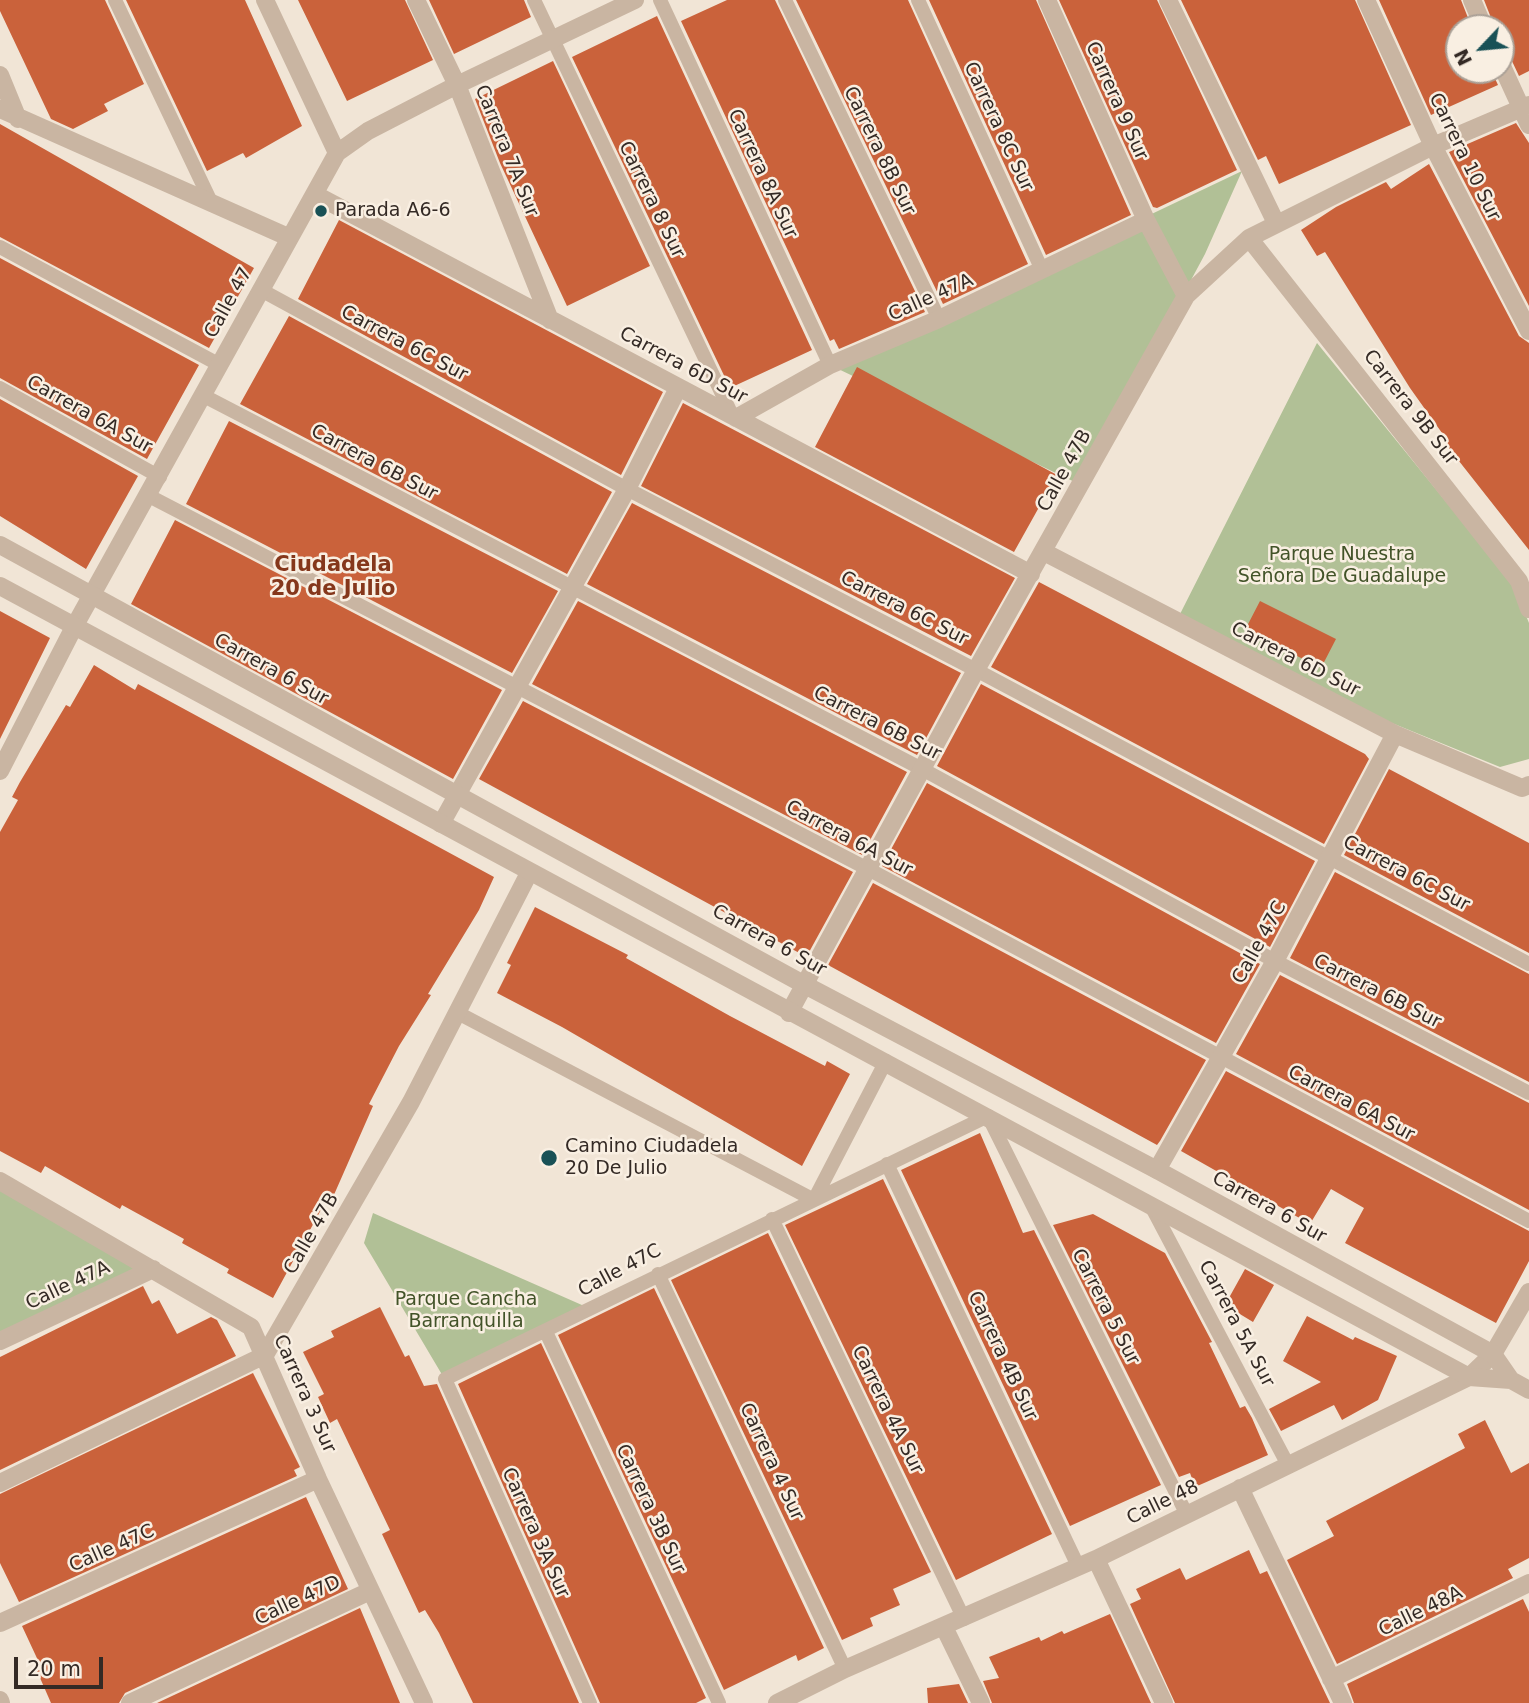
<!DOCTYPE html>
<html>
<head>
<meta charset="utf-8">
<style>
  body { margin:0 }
  #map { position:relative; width:1529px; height:1703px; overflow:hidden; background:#f1e5d6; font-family:"DejaVu Sans",sans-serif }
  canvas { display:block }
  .north { position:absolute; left:1445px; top:14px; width:70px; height:70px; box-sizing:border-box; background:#f9efe2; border:2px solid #aaa096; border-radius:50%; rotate:244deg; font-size:19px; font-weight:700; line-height:28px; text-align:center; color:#342a25 }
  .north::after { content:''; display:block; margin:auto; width:24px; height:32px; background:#195156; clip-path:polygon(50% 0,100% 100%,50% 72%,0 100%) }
  .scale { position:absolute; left:14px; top:1657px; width:89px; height:32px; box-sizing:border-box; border:4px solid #342a25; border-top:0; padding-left:9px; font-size:21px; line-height:24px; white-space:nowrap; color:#342a25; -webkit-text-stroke:5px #f9efe2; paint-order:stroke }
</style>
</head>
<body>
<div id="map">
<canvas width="1529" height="1703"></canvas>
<div class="north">N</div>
<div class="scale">20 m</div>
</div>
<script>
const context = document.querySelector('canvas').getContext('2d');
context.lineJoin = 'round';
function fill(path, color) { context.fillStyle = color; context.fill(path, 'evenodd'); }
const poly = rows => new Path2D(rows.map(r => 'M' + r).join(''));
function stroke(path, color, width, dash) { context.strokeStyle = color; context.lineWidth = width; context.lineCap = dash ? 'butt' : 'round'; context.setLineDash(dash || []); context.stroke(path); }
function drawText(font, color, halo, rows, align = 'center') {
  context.font = font + ' "DejaVu Sans",sans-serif'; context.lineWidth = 5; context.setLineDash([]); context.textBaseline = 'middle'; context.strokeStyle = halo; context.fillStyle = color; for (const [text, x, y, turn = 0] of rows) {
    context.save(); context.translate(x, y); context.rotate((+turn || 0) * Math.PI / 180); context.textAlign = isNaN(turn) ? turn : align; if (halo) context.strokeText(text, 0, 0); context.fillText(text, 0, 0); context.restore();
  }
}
const green = poly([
  [1242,171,1205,254,1081,485,832,366],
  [1317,343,1513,584,1529,623,1529,759,1500,767,1318,693,1178,618],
  [0,1189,147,1272,0,1341],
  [373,1213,591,1309,444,1378,364,1243]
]);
const building = poly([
  [0,0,105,0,144,84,104,104,108,111,73,129,51,119,0,11],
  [126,0,245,0,302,126,246,158,243,153,207,171],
  [298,0,405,0,433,60,347,101],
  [429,0,524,0,531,17,454,54],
  [727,0,775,0,925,312,839,349,834,339,830,341,681,21],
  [796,0,908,0,1028,264,943,304],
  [929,0,1036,0,1131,215,1046,255],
  [1059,0,1157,0,1237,170,1157,208,1153,207],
  [1181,0,1355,0,1411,125,1279,184,1266,156,1258,160],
  [1379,0,1461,0,1472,28,1459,28,1459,70,1491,70,1498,85,1431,115],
  [1484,0,1529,0,1529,71,1519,76,1511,59,1501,53,1501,28,1495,28],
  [657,16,812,350,730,388,572,57],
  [553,61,650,266,567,306,500,163,475,99],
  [1516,123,1529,143,1529,306,1449,152],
  [0,124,254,268,209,348,0,237],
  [1429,164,1519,336,1529,343,1529,550,1444,442,1447,440,1410,388,1325,252,1317,256,1301,230,1336,207,1386,182,1391,189],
  [339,220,663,392,621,475,298,299],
  [0,258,199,365,147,459,0,378],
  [289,316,612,492,567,574,240,404],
  [857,367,1057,475,1014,552,815,447],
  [0,399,138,476,86,569,0,516],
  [683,403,1015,578,971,656,641,486],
  [229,421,558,591,512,673,186,504],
  [632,503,961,673,917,755,587,584],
  [175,520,502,690,453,779,131,604],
  [1039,582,1365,754,1369,759,1324,844,991,667],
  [578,601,907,772,862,855,532,684],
  [1260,601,1336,639,1321,668,1245,630],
  [0,611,50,638,0,739],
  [94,665,135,690,138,684,494,877,479,910,428,994,431,995,399,1046,369,1104,373,1106,333,1197,329,1195,273,1298,227,1273,229,1269,182,1243,184,1239,122,1205,120,1209,45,1166,41,1173,0,1151,0,832,18,800,12,797,20,782,66,705,70,707],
  [981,684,1315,861,1270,947,937,766],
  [523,701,853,872,808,954,805,952,803,955,479,779],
  [1389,769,1529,843,1529,953,1344,855],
  [927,783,1260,964,1216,1043,882,866],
  [1335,872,1529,974,1529,1082,1290,958],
  [873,883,1206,1060,1160,1141,1157,1145,828,965],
  [535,907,628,955,626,958,730,1016,825,1066,827,1061,850,1074,802,1166,562,1027,497,993,511,965,507,963],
  [1280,975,1529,1103,1529,1210,1236,1054],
  [1226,1071,1529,1231,1529,1261,1496,1323,1345,1243,1364,1208,1331,1189,1310,1224,1181,1151],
  [980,1133,1023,1233,1034,1230,1161,1485,1070,1526,901,1170],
  [883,1179,1052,1534,956,1580,785,1225],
  [1093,1214,1165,1253,1212,1342,1209,1343,1240,1408,1245,1406,1252,1418,1268,1455,1195,1487,1190,1473,1179,1477,1053,1225],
  [768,1233,931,1572,893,1589,900,1605,870,1618,873,1626,842,1640,671,1280],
  [1245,1269,1274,1285,1253,1322,1225,1305],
  [143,1286,152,1304,159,1300,177,1334,211,1317,217,1320,236,1356,0,1470,0,1357],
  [654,1288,824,1648,798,1661,796,1655,724,1690,558,1335],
  [380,1307,405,1357,409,1355,424,1386,437,1384,579,1703,473,1703,439,1633,425,1610,419,1613,382,1534,390,1530,337,1419,330,1423,318,1397,324,1394,303,1352,334,1337,331,1331],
  [1307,1316,1353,1340,1355,1337,1397,1356,1378,1400,1342,1420,1334,1405,1281,1431,1269,1409,1321,1382,1283,1361],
  [541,1343,706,1698,696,1703,600,1703,458,1384],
  [253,1373,300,1467,294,1470,297,1476,19,1602,0,1563,0,1494],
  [1485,1420,1511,1473,1529,1463,1529,1558,1508,1569,1513,1578,1337,1664,1287,1560,1334,1536,1326,1521,1465,1448,1458,1434],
  [306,1497,348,1589,125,1693,119,1703,51,1703,37,1671,42,1669,22,1626],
  [1249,1550,1260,1574,1267,1571,1330,1703,1175,1703,1130,1604,1141,1599,1136,1589,1180,1568,1186,1580],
  [1523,1599,1529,1612,1529,1703,1354,1703,1347,1684],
  [360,1608,400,1703,157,1703],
  [1110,1614,1151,1703,992,1703,983,1681,999,1678,989,1657,1039,1637,1041,1641,1062,1631,1064,1634],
  [959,1684,968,1703,928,1703,927,1688]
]);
const service = poly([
  [115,0,212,204],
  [534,0,733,417],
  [660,0,830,365],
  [785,0,939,319],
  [918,0,1042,270],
  [0,247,218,364],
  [261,290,627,489,976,670,1529,964],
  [0,388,160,477],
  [204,396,922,769,1275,961,1529,1093],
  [149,496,868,869,1529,1221],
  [456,1012,814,1200,886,1061],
  [887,1164,1078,1566],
  [1150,1204,1288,1465],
  [772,1219,964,1619],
  [658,1274,845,1669],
  [546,1332,719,1703],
  [590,1703,445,1379,988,1116,1187,1515]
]);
const minor = poly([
  [265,0,337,153],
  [416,0,457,85,550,320],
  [1047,0,1146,220,1186,296],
  [1168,0,1276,223],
  [1366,0,1433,146,1529,331],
  [1472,0,1484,28],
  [1501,64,1529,125],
  [0,75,18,119],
  [0,109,288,237],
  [316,195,1031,574],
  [1249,238,1519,581,1529,609],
  [736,418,830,365,939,319,1146,220],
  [1044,552,1395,734,1522,788,1529,785],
  [0,771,74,627,337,153,368,131,457,85,635,0],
  [441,824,627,489,678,388],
  [789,1013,976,670,1186,296,1249,238,1433,146,1529,105],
  [1157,1170,1275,961,1395,734],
  [0,1181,251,1327,318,1479,424,1703],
  [0,1341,153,1269],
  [0,1483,265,1355,411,1102,529,873],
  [1240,1488,1343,1703],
  [1096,1559,1164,1703],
  [0,1623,318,1479],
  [944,1627,981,1703],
  [1331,1679,1529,1583],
  [0,1700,1,1703],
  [130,1703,370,1591],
  [777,1703,845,1669,1096,1559,1469,1377,1493,1354,1529,1292]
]);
const tertiary = poly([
  [0,545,805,985,1157,1170,1493,1354,1511,1380,1529,1390],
  [0,586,1469,1377,1511,1380]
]);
const markers = [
  [321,211,7,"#195156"],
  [549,1158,9,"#195156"]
];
const streetNames = [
  ["Carrera 9 Sur",1116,101,66],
  ["Carrera 8C Sur",998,127,65],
  ["Carrera 7A Sur",506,151,68],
  ["Carrera 8B Sur",879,151,64],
  ["Carrera 10 Sur",1464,157,64],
  ["Carrera 8A Sur",762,174,65],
  ["Carrera 8 Sur",651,200,64],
  ["Calle 47A",931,298,-24],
  ["Calle 47",229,303,-61],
  ["Carrera 6C Sur",404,344,28],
  ["Carrera 6D Sur",683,366,28],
  ["Carrera 9B Sur",1410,408,52],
  ["Carrera 6A Sur",89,415,29],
  ["Carrera 6B Sur",374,463,28],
  ["Calle 47B",1065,471,-61],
  ["Carrera 6C Sur",904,609,27],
  ["Carrera 6D Sur",1295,660,27],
  ["Carrera 6 Sur",271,670,29],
  ["Carrera 6B Sur",877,724,27],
  ["Carrera 6A Sur",849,839,28],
  ["Carrera 6C Sur",1406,874,28],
  ["Carrera 6 Sur",769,941,29],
  ["Calle 47C",1260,943,-61],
  ["Carrera 6B Sur",1377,992,27],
  ["Carrera 6A Sur",1351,1104,28],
  ["Carrera 6 Sur",1269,1208,29],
  ["Calle 47B",312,1234,-60],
  ["Calle 47C",620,1271,-28],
  ["Calle 47A",68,1286,-25],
  ["Carrera 5 Sur",1105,1307,63],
  ["Carrera 5A Sur",1236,1324,62],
  ["Carrera 4B Sur",1002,1356,65],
  ["Carrera 3 Sur",304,1394,66],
  ["Carrera 4A Sur",887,1410,64],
  ["Carrera 4 Sur",771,1462,65],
  ["Calle 48",1163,1503,-26],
  ["Carrera 3B Sur",650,1509,65],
  ["Carrera 3A Sur",535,1533,66],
  ["Calle 47C",112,1549,-24],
  ["Calle 47D",298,1601,-25],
  ["Calle 48A",1421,1612,-26]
];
const poiNames = [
  ["Parada A6-6",335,211],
  ["Camino Ciudadela",565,1147],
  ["20 De Julio",565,1169]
];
const parkNames = [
  ["Parque Nuestra",1342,555],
  ["Señora De Guadalupe",1342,577],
  ["Parque Cancha",466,1300],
  ["Barranquilla",466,1322]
];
const neighbourhoodNames = [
  ["Ciudadela",333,566],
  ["20 de Julio",333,590]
];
fill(green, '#b1c096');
fill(building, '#ca623b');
stroke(service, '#c9b5a2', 14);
stroke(minor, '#c9b5a2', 18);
stroke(tertiary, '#c9b5a2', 18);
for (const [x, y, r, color] of markers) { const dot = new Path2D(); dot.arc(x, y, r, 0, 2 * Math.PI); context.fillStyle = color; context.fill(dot); stroke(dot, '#f9efe2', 2.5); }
drawText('19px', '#342a25', '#f9efe2', streetNames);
drawText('19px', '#342a25', '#f9efe2', poiNames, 'left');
drawText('19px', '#425328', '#f9efe2', parkNames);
drawText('bold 21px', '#85371b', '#f9efe2', neighbourhoodNames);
</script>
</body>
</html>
